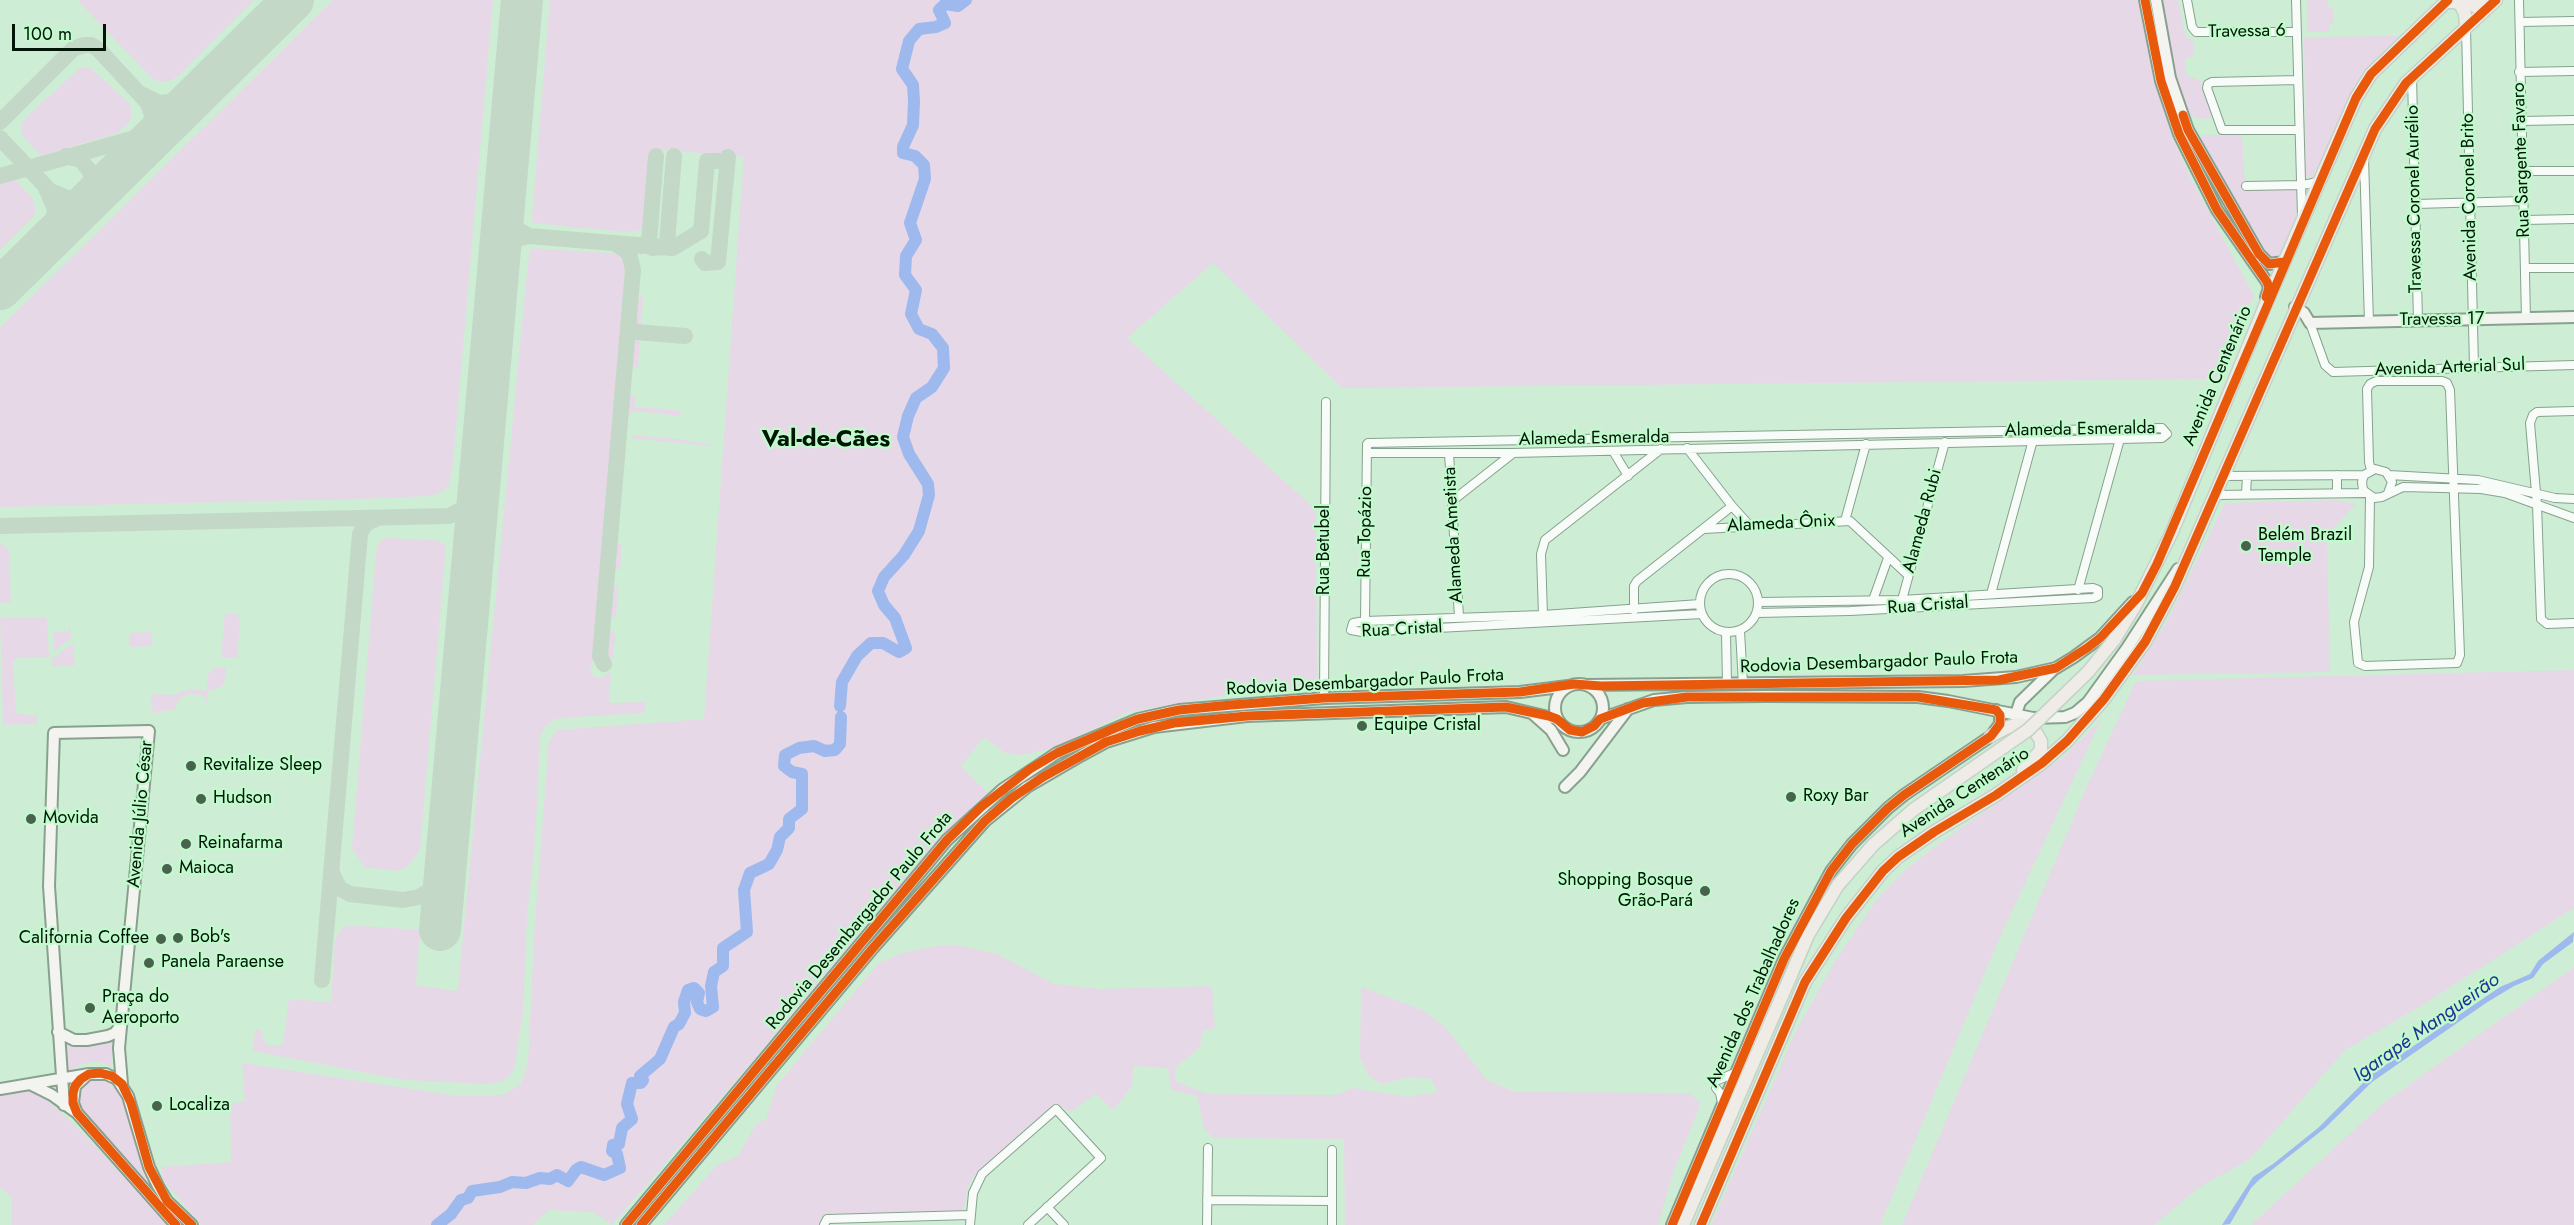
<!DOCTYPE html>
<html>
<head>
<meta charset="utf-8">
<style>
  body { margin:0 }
  #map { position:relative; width:2574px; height:1225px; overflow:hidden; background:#cdeed4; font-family:Jost,sans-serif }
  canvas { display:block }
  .scale { position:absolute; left:12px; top:24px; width:94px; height:27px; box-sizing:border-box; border:3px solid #011606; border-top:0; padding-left:8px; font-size:18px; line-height:21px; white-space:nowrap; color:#011606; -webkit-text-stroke:4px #c0fbcc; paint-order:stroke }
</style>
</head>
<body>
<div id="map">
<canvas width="2574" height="1225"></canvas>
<div class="scale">100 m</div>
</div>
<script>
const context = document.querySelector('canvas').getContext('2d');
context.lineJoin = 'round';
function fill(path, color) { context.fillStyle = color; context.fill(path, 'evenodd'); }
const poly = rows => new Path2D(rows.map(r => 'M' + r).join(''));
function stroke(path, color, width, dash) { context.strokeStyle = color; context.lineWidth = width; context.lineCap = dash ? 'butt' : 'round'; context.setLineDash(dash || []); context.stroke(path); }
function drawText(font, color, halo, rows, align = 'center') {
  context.font = font + ' Jost,sans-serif'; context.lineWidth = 4.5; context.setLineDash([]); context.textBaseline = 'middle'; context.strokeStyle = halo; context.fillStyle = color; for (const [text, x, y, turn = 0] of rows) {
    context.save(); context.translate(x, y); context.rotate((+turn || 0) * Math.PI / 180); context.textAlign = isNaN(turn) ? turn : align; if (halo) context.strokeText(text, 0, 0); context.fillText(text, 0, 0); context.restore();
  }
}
const green = poly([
  [77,0,254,0,178,76,172,80,162,82,154,80,144,70],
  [333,0,493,0,453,463,449,485,443,491,430,496,362,499,0,507,0,328],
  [550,0,2139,0,2153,73,2171,135,2191,179,2254,296,2215,379,1342,388,1213,263,1127,338,1316,510,1317,688,1241,693,1128,712,1056,748,1020,755,1005,753,984,737,961,766,988,793,946,834,876,913,754,1060,612,1225,593,1212,549,1210,533,1225,201,1225,163,1180,161,1167,231,1162,230,1104,245,1101,242,1063,457,1096,503,1095,521,1084,528,1063,535,921,549,741,557,730,704,719,744,154,742,157,655,149,648,213,644,227,638,231,622,232,534,223,532,218],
  [2158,0,2178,0,2186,38,2193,39,2194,57,2185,59,2186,75,2201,81,2212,118,2199,119,2185,112,2177,95],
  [2307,0,2328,0,2328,8,2333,8,2334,23,2329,24,2329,32,2307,32],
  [2399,36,2361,75,2346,103,2315,178,2310,179,2306,175,2304,37],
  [80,68,91,68,129,103,132,113,129,123,117,133,41,156,22,135,22,124,26,117],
  [2202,135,2242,135,2245,189,2297,189,2296,220,2277,260,2268,261,2198,146],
  [12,179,18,182,32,198,36,210,33,217,0,250,0,183],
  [534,248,622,254,627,262,593,662,590,670,593,676,598,678,603,678,608,673,611,674,609,703,645,702,645,710,643,713,559,718,546,725,540,736,535,842,527,916,523,1013,514,1069,507,1079,489,1084,404,1080,253,1051,255,1029,261,1030,266,1045,283,1045,289,999,331,1002,335,939,341,929,349,925,420,930,416,985,455,991,458,988,528,263,530,251],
  [643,296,643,300,641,327,635,324,638,297],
  [640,338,638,368,632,367,634,339],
  [630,396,635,396,635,407,675,410,681,412,681,416,634,411,632,412,631,417,628,413],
  [632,435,677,439,711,444,710,446,631,438],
  [2336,500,2356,504,2327,535,2330,672,2133,675,2166,623,2225,503],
  [384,538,437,540,446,546,420,850,409,866,397,871,364,867,352,848,376,553,378,545],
  [0,544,9,549,11,602,0,603],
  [622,544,620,570,615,569,616,546,617,544],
  [618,586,616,617,611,617,613,587],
  [225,614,237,614,240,621,237,658,221,657],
  [47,617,49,657,19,657,13,661,16,713,38,716,38,724,3,725,0,618],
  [68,618,72,638,54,651,53,632,69,631],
  [614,631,615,634,613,659,607,657,608,632],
  [151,632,153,646,129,647,130,633],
  [73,643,75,666,51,666,53,658],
  [216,667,226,668,225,680,223,686,208,691,207,705,204,696,190,694,180,698,174,710,162,711,160,714,152,711,151,697,154,694,174,695,189,689,206,691,208,672,212,673,213,668],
  [2574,670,2574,908,2424,1004,2345,1050,2250,1159,2200,1187,2154,1225,1902,1225,2087,786,2136,681],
  [2101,720,1999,939,1880,1225,1711,1225,1796,1031,1834,963,1875,902,1905,870,1940,843,2063,757],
  [941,945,962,946,997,954,1054,984,1099,989,1212,986,1215,1028,1203,1031,1200,1047,1175,1068,1175,1081,1207,1094,1335,1095,1353,1088,1408,1097,1438,1092,1431,1079,1410,1077,1381,1084,1368,1075,1360,1057,1361,987,1423,1010,1447,1029,1487,1080,1515,1092,1689,1093,1701,1103,1673,1173,1658,1225,1345,1225,1344,1139,1213,1138,1204,1128,1197,1096,1171,1090,1168,1068,1133,1066,1132,1086,1114,1110,1095,1094,1071,1112,1055,1103,976,1173,968,1186,963,1213,826,1213,820,1219,820,1225,664,1225,717,1165,738,1156,756,1124,766,1119,777,1085,879,963,905,952],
  [2574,967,2574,1225,2251,1225,2382,1104],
  [115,1037,111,1066,95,1061,79,1065,73,1073,64,1074,62,1038],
  [92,1078,106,1081,117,1090,124,1101,138,1155,169,1211,79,1110,76,1100,79,1085],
  [30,1091,41,1095,71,1121,170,1225,12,1225,12,1197,0,1188,0,1096]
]);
const water = poly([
  [2574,932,2573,942,2543,964,2533,978,2514,986,2486,1003,2372,1082,2325,1128,2259,1180,2251,1188,2230,1224,2222,1225,2253,1177,2273,1164,2318,1128,2371,1075,2500,987,2530,974,2538,961]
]);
const river = poly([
  [840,706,842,682,857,656,871,643,883,643,899,652,906,648,895,618,884,605,878,591,884,577,904,555,919,531,929,495,928,484,909,454,903,437,908,416,916,398,932,387,944,368,943,348,932,334,919,329,911,314,916,290,905,275,906,256,916,240,910,223,925,179,924,165,915,156,903,153,903,147,913,125,914,101,913,85,902,69,909,41,919,29,936,27,945,23,939,10,945,4,958,6,966,0],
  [437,1225,451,1214,461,1200,468,1198,472,1191,500,1187,512,1182,526,1183,540,1178,550,1179,557,1175,568,1181,576,1170,581,1167,604,1175,620,1168,617,1154,612,1151,613,1145,619,1144,622,1128,632,1119,627,1104,632,1083,641,1083,643,1080,640,1076,660,1059,674,1027,679,1024,685,1013,684,1002,688,990,694,988,699,993,697,1002,700,1009,706,1011,713,1007,711,986,714,972,723,966,723,948,747,932,744,890,750,873,769,864,777,850,780,837,789,828,789,819,802,809,802,774,792,772,784,766,785,755,799,748,814,746,825,751,835,750,840,744,841,717]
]);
const taxiway = poly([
  [143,95,159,103,192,100],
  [0,122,73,49,84,45,91,45,98,49,148,103,152,115,150,133,142,149],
  [0,138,50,191,70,199,89,201],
  [66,156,81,160,89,170,92,178,92,198],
  [0,176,156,132,166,125],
  [46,188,55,209,52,237],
  [503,209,513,227,529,236,673,248,701,231,707,161,727,161],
  [641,246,649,241,656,156],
  [652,248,662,247,667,243,674,156],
  [702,259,705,263,718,262,728,157],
  [500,260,505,248,510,243,516,239,529,236],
  [629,324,632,330,636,332,685,336],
  [0,526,449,516,466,507,479,492],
  [604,664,600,656,633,270,629,253,616,244],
  [331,871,339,888,350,894,403,900,419,897,432,889,443,876,446,867],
  [322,980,360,534,365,524,378,518]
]);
const runway = poly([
  [0,289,293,0],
  [440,930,522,0]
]);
const street = poly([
  [2187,0,2192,27,2196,32,2296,32],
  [2296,0,2302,216],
  [2519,0,2526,319],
  [2520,22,2574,21],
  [2466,28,2474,367],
  [2519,72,2574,71],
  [2412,77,2418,321],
  [2297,80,2212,82,2208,84,2207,88,2222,130,2299,130],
  [2521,121,2574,120],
  [2364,158,2369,322],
  [2523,171,2574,171],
  [2246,186,2302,185,2318,182],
  [2416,204,2523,201],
  [2524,220,2574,219],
  [2525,268,2574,268],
  [2310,323,2325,365,2333,372,2574,365],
  [2574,411,2537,412,2533,415,2530,423,2537,504,2541,619,2547,624,2574,623],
  [1687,448,1732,506,1750,526],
  [1613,451,1628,476],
  [1449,453,1459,617],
  [2337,475,2337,493],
  [2389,475,2478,480,2555,498,2574,499],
  [2223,476,2364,475],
  [2388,493,2392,482,2386,472,2375,469,2364,475,2362,482,2363,490,2374,498,2382,497,2403,487,2481,489,2505,493,2574,518],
  [2246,494,2247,476],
  [2215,495,2365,493],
  [2370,497,2369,567,2354,622,2358,663,2365,666,2457,663,2460,655,2450,390,2447,383,2442,381,2376,381,2370,384,2367,389,2369,462,2371,470],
  [1452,501,1512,454],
  [1845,521,1866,444],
  [1704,529,1850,521,1908,575],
  '1700 603a29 29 0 1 1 58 0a29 29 0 1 1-58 0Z',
  [2078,590,2120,439],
  [1991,594,2033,440],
  [1873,600,1888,558],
  [1902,600,1945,442],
  [1700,604,1543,615,1365,621,1353,623,1351,630,1362,632,1702,614],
  [1634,610,1634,586,1637,581,1732,506],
  [1757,613,1850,611,2093,598,2098,596,2098,590,2093,588,1902,600,1758,602],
  [1543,615,1541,554,1545,540,1661,449],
  [1365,621,1367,444,1368,443,2162,428,2167,434,2162,438,2078,440,1512,453,1367,453],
  [1740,631,1743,684],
  [1726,633,1727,684],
  [1324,698,1326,402],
  [1718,1080,1737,1072],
  [1716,1088,1720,1093,1722,1103],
  [1207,1200,1331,1201],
  [1047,1207,1064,1225],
  [824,1225,827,1219,970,1215],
  [970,1225,973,1193,982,1174,1056,1109,1101,1158,1028,1225],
  [1207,1225,1208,1148],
  [1332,1225,1332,1150]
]);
const secondary = poly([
  [2145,0,2161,81,2179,134,2217,210,2267,282,2269,288,2266,297],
  [2156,0,2170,78,2188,130,2259,254,2269,264,2284,262],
  [2295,307,2304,313,2310,323,2574,317],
  '1555 708a24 24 0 1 1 48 0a24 24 0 1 1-48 0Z',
  [1587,685,1963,681,2016,677,2056,668,2074,657,2100,638,2133,602],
  [1533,714,1551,730,1563,750],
  [2016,714,2020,702,2053,670],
  [1600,719,1654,700,1687,697,1766,696,1918,697,1948,701,2033,718,2065,717,2075,713,2088,702,2127,648,2178,569],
  [1565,787,1580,772,1628,709],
  [58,1032,74,1040,87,1040,108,1036,115,1033,121,1025],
  [30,1084,52,1095,77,1113,176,1225],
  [0,1089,89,1074,106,1074,117,1079,128,1096,149,1167,158,1186,167,1201,192,1225],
  [64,1105,49,886,54,733,149,731,119,1048,122,1084],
  [77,1113,73,1103,75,1086,87,1075],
  [626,1225,947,840,1003,789,1057,753,1138,719,1179,710,1324,698,1520,692,1568,686],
  [641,1225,873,948,985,821,1027,787,1082,755,1106,742,1154,727,1247,716,1506,707,1557,719],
  [1672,1225,1784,959,1831,871,1852,844,1888,808,1904,795,1991,736,2000,724,2000,715,1996,710]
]);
const primary = poly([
  [2469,0,2474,6,2489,6],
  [2446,2,2455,2,2461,5,2465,14,2466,26],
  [2114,640,2136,604,2172,532,2265,306,2356,98,2371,74,2448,0],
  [1991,736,2006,728,2018,724,2028,726,2035,731,2041,741,2041,750,2023,770],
  [1683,1225,1791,975],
  [1701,1225,1805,982,1846,918,1883,871,1898,857,1934,832,1996,795,2042,763,2067,741,2104,699,2145,642,2175,586,2375,129,2406,83,2496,0]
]);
const primaryBridge = poly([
  [1791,975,1808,935,1838,885,1873,845,1913,810,2028,730,2088,672,2114,640]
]);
const cycleway = poly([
  [2145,0,2161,81,2179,134,2217,210,2267,282,2269,288,2266,297],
  [2183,115,2188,130,2259,254,2269,264,2284,262],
  [176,1225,77,1113,73,1103,73,1093,75,1086,81,1079,89,1074,100,1073,112,1076,122,1084,131,1103,149,1167,167,1201,192,1225],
  [626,1225,947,840,981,807,1030,769,1057,753,1115,728,1138,719,1179,710,1231,705,1324,698,1520,692,1574,684,1601,686,1999,680,2056,668,2087,648,2100,638,2142,593,2157,564,2356,98,2371,74,2448,0],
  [641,1225,873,948,985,821,1012,798,1043,777,1106,742,1140,731,1174,723,1247,716,1506,707,1549,716,1557,719,1570,730,1582,732,1594,726,1600,719,1643,703,1687,697,1918,697,1996,710,2000,715,2000,724,1991,736,1904,795,1888,808,1852,844,1831,871,1784,959,1672,1225],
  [1701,1225,1805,982,1846,918,1883,871,1898,857,1934,832,1996,795,2042,763,2067,741,2104,699,2145,642,2175,586,2375,129,2406,83,2496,0]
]);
const markers = [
  [2246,546,6,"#48624e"],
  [1362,726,6,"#48624e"],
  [191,766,6,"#48624e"],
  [1791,797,6,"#48624e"],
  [201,799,6,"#48624e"],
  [31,819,6,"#48624e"],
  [186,844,6,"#48624e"],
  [167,869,6,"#48624e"],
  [1705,891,6,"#48624e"],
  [178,938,6,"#48624e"],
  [161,939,6,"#48624e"],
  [149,963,6,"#48624e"],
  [90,1008,6,"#48624e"],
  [157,1106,6,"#48624e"]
];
const streetNames = [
  ["Travessa 6",2247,32,-1],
  ["Rua Sargente Favaro",2522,160,-92],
  ["Avenida Coronel Brito",2470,197,-91],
  ["Travessa Coronel Aurélio",2415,199,-91],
  ["Travessa 17",2442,320,-1],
  ["Avenida Arterial Sul",2450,368,-2],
  ["Avenida Centenário",2218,376,-67],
  ["Alameda Esmeralda",2080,430,-1],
  ["Alameda Esmeralda",1594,439,-1],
  ["Alameda Rubi",1923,521,-75],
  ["Alameda Ônix",1781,524,-3],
  ["Rua Topázio",1366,532,-89],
  ["Alameda Ametista",1454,535,-93],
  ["Rua Betubel",1325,550,-90],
  ["Rua Cristal",1928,606,-4],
  ["Rua Cristal",1402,630,-3],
  ["Rodovia Desembargador Paulo Frota",1879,663,-2],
  ["Rodovia Desembargador Paulo Frota",1365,683,-3],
  ["Avenida Centenário",1965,793,-33],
  ["Avenida Júlio César",141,814,-85],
  ["Rodovia Desembargador Paulo Frota",860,921,-50],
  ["Avenida dos Trabalhadores",1754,993,-66]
];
const poiNames = [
  ["Belém Brazil",2258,536],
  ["Temple",2258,557],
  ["Equipe Cristal",1374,726],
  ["Revitalize Sleep",203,766],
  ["Roxy Bar",1803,797],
  ["Hudson",213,799],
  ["Movida",43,819],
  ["Reinafarma",198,844],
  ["Maioca",179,869],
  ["Shopping Bosque",1693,881,"right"],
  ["Grão-Pará",1693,902,"right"],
  ["Bob's",190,938],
  ["California Coffee",149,939,"right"],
  ["Panela Paraense",161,963],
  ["Praça do",102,998],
  ["Aeroporto",102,1019],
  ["Localiza",169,1106]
];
const waterNames = [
  ["Igarapé Mangueirão",2427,1028,-35]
];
const districtNames = [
  ["Val-de-Cães",826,440]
];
fill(green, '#e7d8e7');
fill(water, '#9db9ee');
stroke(river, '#9db9ee', 12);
stroke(taxiway, '#c3d8c7', 16);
stroke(runway, '#c3d8c7', 42);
stroke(street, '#88a18e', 10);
stroke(secondary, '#88a18e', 14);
stroke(primary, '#c3d3c7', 15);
stroke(street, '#f8fcf9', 8);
stroke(secondary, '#f3f4ef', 10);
stroke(primary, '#efebe6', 12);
stroke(primaryBridge, '#c3d3c7', 15, []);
stroke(primaryBridge, '#efebe6', 12);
stroke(cycleway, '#e8590c', 9);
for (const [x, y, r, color] of markers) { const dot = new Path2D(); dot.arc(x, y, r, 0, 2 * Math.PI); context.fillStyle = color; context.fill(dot); stroke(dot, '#c0fbcc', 2); }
drawText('18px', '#011606', '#c0fbcc', streetNames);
drawText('18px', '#011606', '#c0fbcc', poiNames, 'left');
drawText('italic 20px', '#253193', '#c0fbcc', waterNames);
drawText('bold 24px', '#011606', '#c0fbcc', districtNames);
</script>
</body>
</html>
